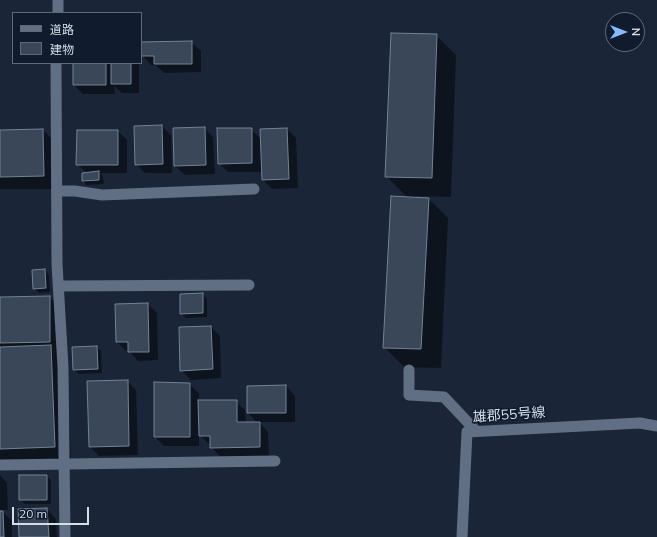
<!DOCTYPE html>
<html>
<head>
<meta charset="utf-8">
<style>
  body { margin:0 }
  #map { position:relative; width:657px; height:537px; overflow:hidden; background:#1a2637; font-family:Mulish,"Noto Sans JP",sans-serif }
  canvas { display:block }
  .legend { position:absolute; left:12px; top:12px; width:130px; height:52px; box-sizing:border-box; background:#101c2d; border:1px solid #5f6a78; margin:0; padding:5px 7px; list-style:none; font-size:12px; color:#d5dee9 }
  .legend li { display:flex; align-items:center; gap:8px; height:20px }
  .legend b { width:20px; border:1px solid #5f6a78 }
  .north { position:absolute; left:605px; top:12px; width:40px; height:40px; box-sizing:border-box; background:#101c2d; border:1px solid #5f6a78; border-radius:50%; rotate:90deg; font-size:11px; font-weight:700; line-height:16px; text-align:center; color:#d5dee9 }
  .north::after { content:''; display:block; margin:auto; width:14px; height:18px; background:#86bbfb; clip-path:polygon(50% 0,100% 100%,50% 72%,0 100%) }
  .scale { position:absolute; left:12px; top:507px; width:77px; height:18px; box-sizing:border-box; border:2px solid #d5dee9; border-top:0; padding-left:5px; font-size:12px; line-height:14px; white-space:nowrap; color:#d5dee9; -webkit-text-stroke:3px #101c2d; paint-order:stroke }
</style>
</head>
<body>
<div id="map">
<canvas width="657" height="537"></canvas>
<ul class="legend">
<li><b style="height:5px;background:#606f83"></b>道路</li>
<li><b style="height:11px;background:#394759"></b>建物</li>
</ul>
<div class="north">N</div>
<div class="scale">20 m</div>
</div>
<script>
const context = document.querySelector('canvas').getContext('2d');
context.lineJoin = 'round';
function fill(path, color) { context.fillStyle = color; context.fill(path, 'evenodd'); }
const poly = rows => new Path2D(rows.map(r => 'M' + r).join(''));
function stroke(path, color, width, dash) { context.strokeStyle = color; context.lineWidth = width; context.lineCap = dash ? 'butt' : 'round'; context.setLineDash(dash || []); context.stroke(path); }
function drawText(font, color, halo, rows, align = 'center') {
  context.font = font + ' Mulish,"Noto Sans JP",sans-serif'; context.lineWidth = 3; context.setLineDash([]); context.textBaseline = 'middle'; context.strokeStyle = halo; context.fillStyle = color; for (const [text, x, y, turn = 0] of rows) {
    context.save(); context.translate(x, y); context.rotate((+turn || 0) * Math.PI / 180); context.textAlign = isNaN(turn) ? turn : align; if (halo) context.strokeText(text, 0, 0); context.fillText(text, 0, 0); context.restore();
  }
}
const shadow = poly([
  [436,35,456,55,451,197,416,196,416,198,429,199,448,218,441,368,404,367,384,347,407,197,386,176],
  [191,42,201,51,201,72,164,73,155,65,151,65,142,55],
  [74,63,139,63,139,93,122,93,114,86,115,94,83,94,74,85],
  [162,126,171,135,172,173,145,173,136,164],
  [204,128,213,137,215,174,185,175,175,166],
  [251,129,261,139,287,129,296,138,298,188,272,189,263,180,263,172,228,172,219,163],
  [43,130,56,143,57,189,0,189,0,131],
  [118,131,127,140,127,173,100,173,103,177,104,184,87,185,83,181,87,173,77,164],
  [45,270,49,275,50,292,39,293,34,288],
  [202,294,207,299,207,317,186,318,181,313],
  [50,297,63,310,67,361,71,462,0,465,0,298],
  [148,304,157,313,158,360,138,361,129,351,126,351,117,342],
  [211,327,220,336,221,378,191,380,181,370],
  [96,347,101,351,102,373,79,374,74,370],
  [127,381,136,390,138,455,99,456,90,447],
  [189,384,199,393,199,401,236,401,245,410,246,423,257,423,248,413,248,387,286,386,295,396,295,422,259,422,268,432,269,456,220,456,211,447,211,444,209,444,199,434,199,446,164,446,155,437],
  [0,475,7,483,8,510,0,510],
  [47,476,51,480,51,504,25,504,20,500],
  [47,509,56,519,57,537,20,537],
  [0,512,3,512,12,521,12,537,0,537]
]);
const building = poly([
  [391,33,437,34,432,178,385,177,391,33],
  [192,41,192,64,154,64,154,56,141,56,141,42,192,41],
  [73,63,106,63,106,85,73,85,73,63],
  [111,63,131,63,131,84,111,84,111,63],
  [162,125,163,164,135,165,134,126,162,125],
  [205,127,206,165,174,166,173,128,205,127],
  [217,128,252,128,252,163,218,164,217,128],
  [287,128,289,179,262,180,260,129,287,128],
  [43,129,44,176,0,177,0,130,43,129],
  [77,130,118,130,118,165,76,165,77,130],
  [99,171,99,180,82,181,82,173,99,171],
  [391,196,429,198,421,349,383,348,391,196],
  [45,269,46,288,33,289,32,270,45,269],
  [203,293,203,313,180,314,180,294,203,293],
  [50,296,50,342,0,343,0,297,50,296],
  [148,303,149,352,128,352,128,342,116,342,115,304,148,303],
  [211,326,213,369,180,371,179,327,211,326],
  [51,345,55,447,0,449,0,347,51,345],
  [97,346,98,369,73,370,72,347,97,346],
  [128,380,129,446,89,447,87,381,128,380],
  [154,382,190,383,190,437,154,437,154,382],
  [286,385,286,413,247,413,247,386,286,385],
  [198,400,237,400,237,422,260,422,260,447,210,448,210,436,199,436,198,400],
  [19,475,47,475,47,500,19,500,19,475],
  [47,508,49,537,19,537,18,509,47,508],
  [0,511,3,511,4,537,0,537,0,511]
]);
const service = poly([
  [57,191,75,191,102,195,254,189]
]);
const minor = poly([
  [58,0,58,13],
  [56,63,57,264,63,367,65,537],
  [59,286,249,285],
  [409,370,409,395,444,397,476,431],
  [0,465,275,461],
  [462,537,467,432,640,423,657,426]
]);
const streetNames = [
  ["雄郡55号線",509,415,-4]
];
fill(shadow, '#0007');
fill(building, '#394759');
stroke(building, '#738297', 1);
stroke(service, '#606f83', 11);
stroke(minor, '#606f83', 11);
drawText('14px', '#d5dee9', '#101c2d', streetNames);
</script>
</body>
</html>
